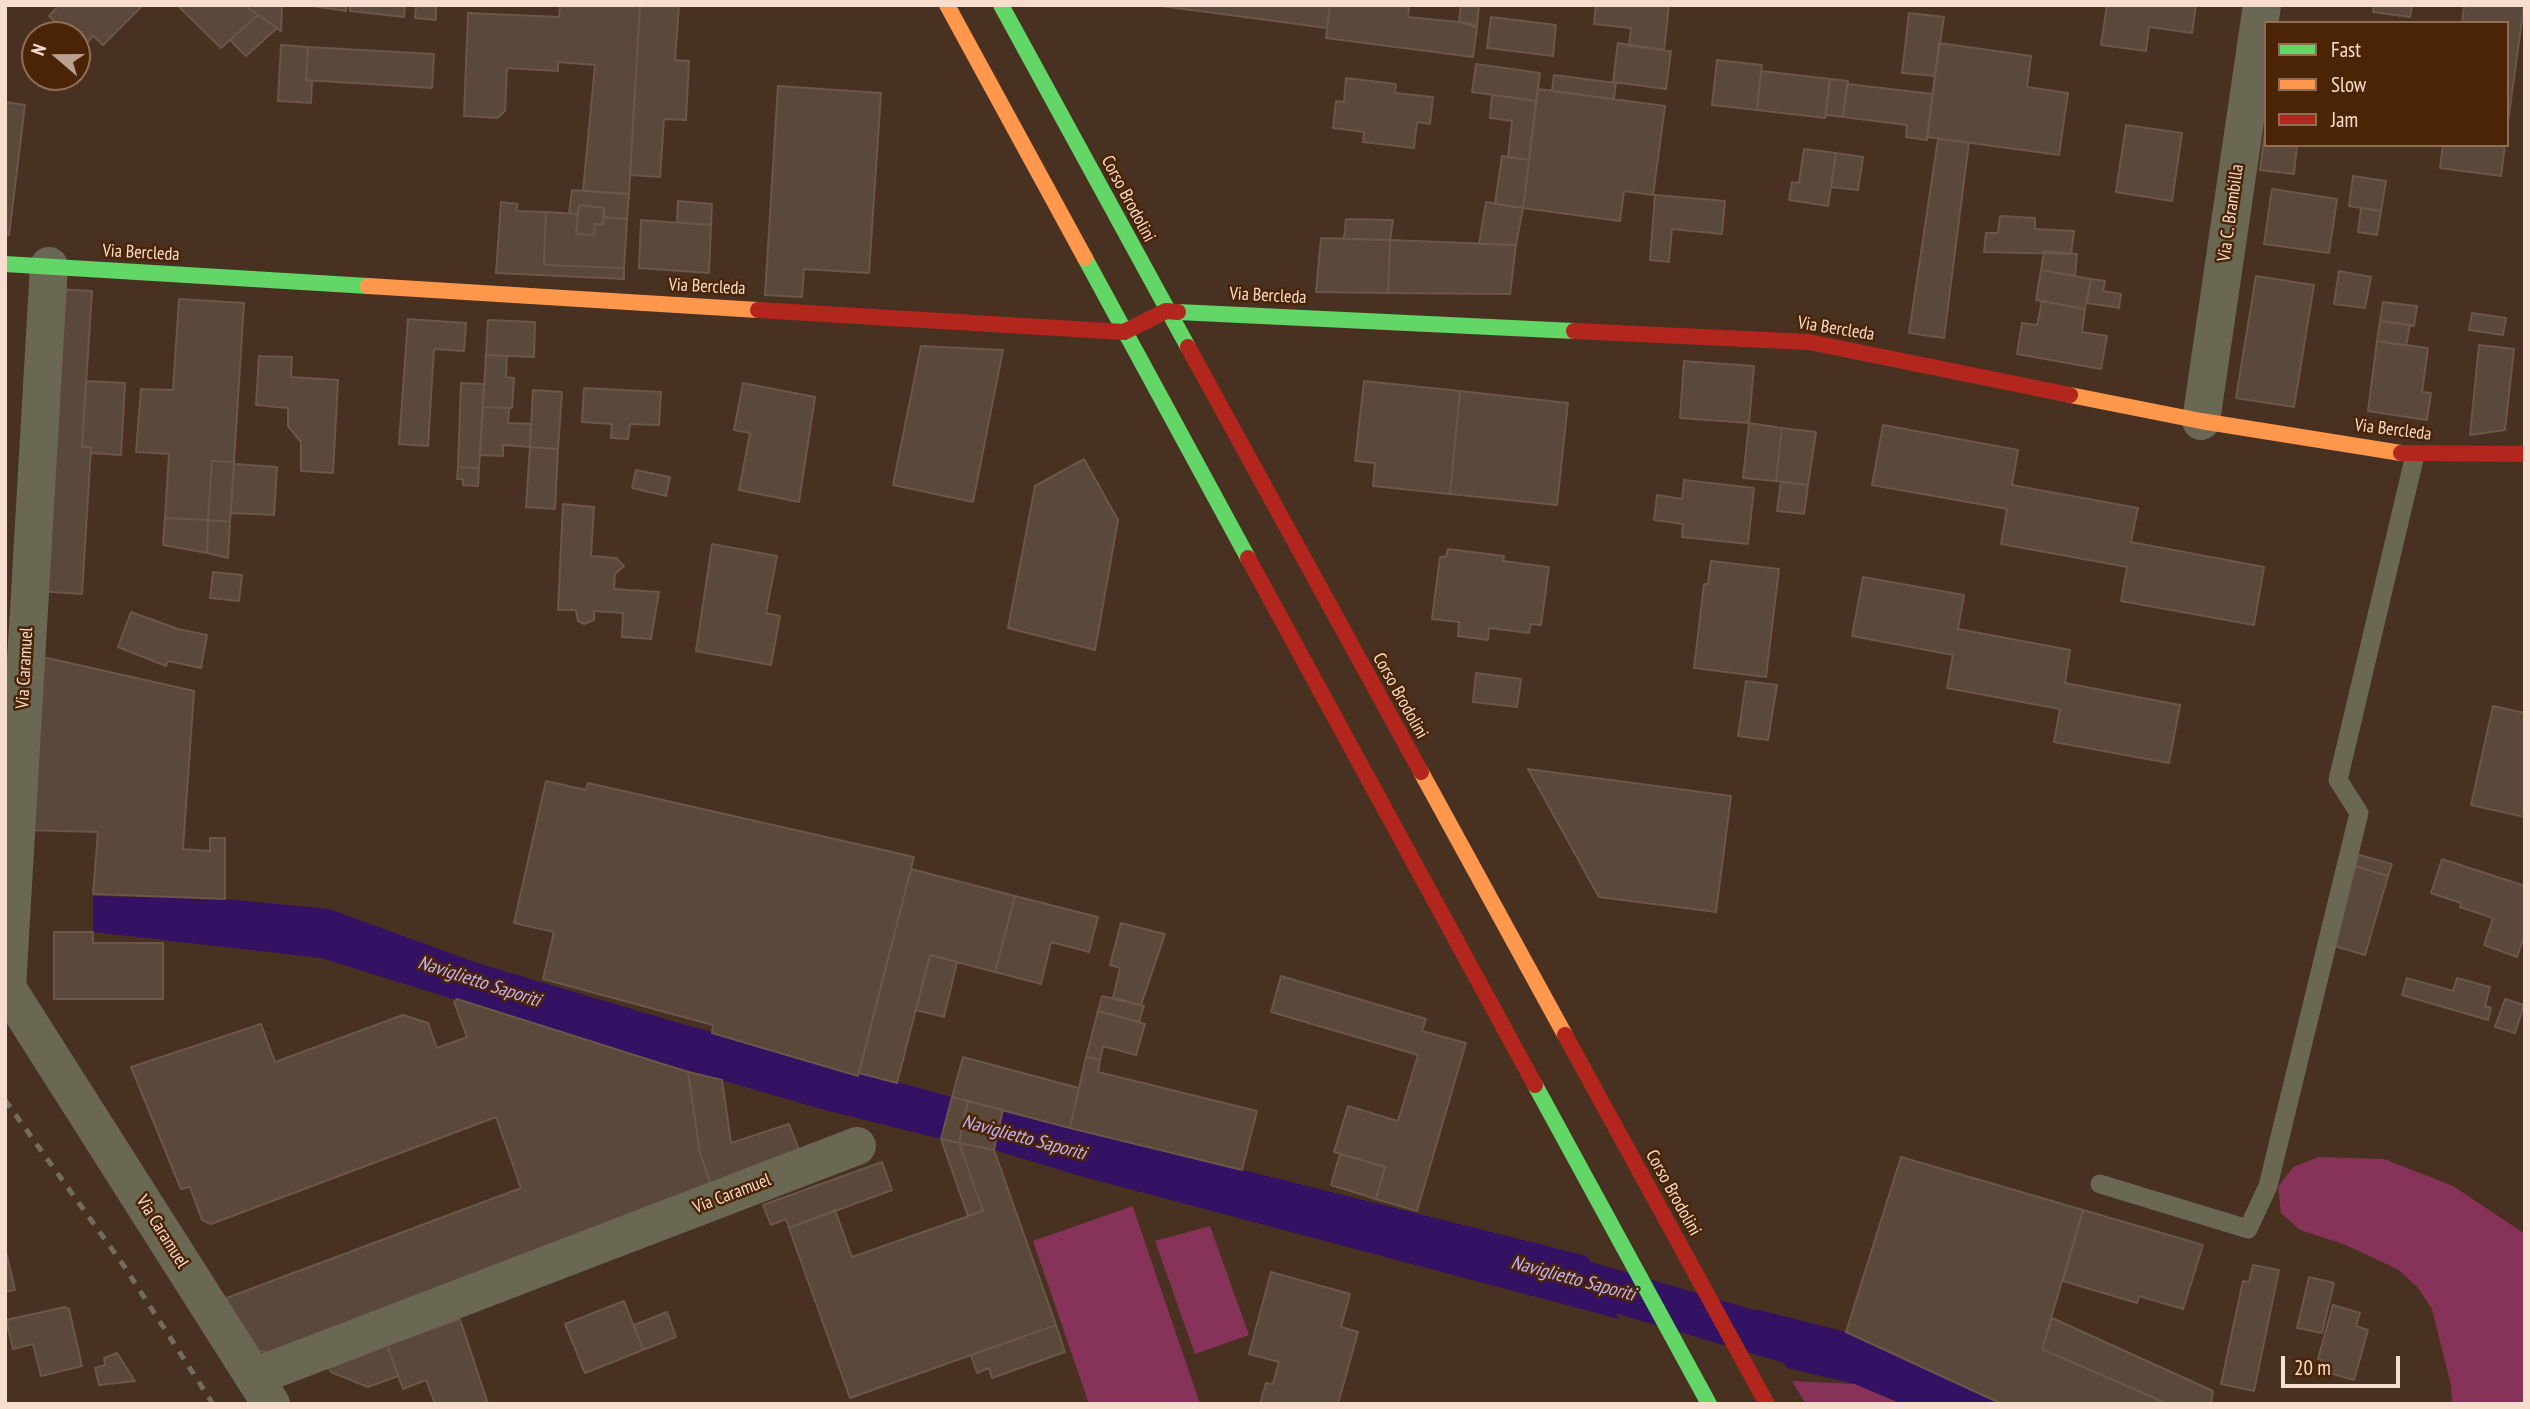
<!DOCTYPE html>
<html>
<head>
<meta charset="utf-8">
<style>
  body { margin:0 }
  #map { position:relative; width:2530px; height:1409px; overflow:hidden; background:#483121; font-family:"PT Sans Narrow",sans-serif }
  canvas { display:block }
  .frame { position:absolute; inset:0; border:7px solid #f7ddcd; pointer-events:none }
  .legend { position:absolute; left:2264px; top:21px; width:245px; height:126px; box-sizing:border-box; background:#4b2406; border:2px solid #906e56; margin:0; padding:9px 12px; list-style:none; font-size:21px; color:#f7ddcd }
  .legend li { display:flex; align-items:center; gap:14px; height:35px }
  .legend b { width:35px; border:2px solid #906e56 }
  .north { position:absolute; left:21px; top:21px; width:70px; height:70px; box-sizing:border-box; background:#4b2406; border:2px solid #906e56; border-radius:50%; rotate:290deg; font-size:19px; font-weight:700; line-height:28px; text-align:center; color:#f7ddcd }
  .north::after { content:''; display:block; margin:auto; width:24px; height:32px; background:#baa191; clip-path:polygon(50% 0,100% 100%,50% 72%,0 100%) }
  .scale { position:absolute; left:2281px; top:1356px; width:119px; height:32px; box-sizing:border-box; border:4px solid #f7ddcd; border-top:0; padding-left:9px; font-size:21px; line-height:24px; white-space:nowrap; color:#f7ddcd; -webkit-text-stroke:5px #4b2406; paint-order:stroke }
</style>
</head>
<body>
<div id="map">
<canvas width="2530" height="1409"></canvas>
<div class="frame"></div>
<ul class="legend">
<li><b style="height:9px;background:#63d668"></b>Fast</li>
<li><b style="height:9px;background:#ff974d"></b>Slow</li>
<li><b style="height:9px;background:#b3261e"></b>Jam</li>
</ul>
<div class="north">N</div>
<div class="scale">20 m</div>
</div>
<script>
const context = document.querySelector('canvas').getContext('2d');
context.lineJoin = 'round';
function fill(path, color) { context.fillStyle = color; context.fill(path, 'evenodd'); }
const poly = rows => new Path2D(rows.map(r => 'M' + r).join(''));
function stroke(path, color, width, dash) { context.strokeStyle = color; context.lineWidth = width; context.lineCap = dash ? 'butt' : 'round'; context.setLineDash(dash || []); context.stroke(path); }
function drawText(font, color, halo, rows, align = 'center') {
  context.font = font + ' "PT Sans Narrow",sans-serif'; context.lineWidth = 5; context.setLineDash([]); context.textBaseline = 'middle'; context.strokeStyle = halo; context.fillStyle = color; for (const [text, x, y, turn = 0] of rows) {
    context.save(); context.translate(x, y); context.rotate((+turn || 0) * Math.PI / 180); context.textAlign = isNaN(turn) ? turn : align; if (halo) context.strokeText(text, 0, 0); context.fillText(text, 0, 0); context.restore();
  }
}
const green = poly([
  [2319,1157,2384,1159,2453,1186,2525,1234,2525,1404,2452,1404,2451,1385,2432,1309,2418,1288,2399,1270,2346,1245,2300,1230,2281,1213,2278,1187,2293,1167],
  [1133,1206,1133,1207,1200,1404,1089,1404,1033,1241],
  [1210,1226,1249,1335,1195,1354,1155,1241],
  [1792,1381,1855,1384,1902,1404,1806,1404]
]);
const water = poly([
  [93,896,225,899,329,909,480,964,679,1023,952,1097,941,1139,821,1109,594,1043,321,958,93,932],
  [1003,1110,1587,1256,1619,1319,1080,1176,994,1150],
  [1755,1309,1846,1332,2002,1404,1902,1404,1855,1384,1787,1368]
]);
const canal = poly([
  [1547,1271,1825,1353]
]);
const building = poly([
  [59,5,143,5,103,45,93,36,83,47,77,42,77,35,70,35,49,16,59,5],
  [177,5,244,5,258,15,221,48,177,5],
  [244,5,282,5,281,31,277,28,244,5],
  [306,5,346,5,346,11,306,5],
  [350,5,405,5,404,17,350,11,350,5],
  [416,5,436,5,436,20,415,18,416,5],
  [560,5,640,5,629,194,583,191,595,65,558,62,558,71,507,68,505,111,497,118,464,116,468,13,559,17,560,5],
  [640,5,679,5,675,60,689,61,686,120,664,119,660,177,630,175,640,5],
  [1154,5,1330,5,1327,28,1154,5],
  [1330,5,1396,5,1409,8,1408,17,1469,23,1477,27,1473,57,1326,38,1330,5],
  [1461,5,1479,5,1477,27,1459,22,1461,5],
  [1596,5,1669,5,1664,50,1629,46,1631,28,1594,24,1596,5],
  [2107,5,2196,5,2192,33,2149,27,2146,51,2101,45,2107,5],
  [2374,5,2412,5,2410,17,2373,12,2374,5],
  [2458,5,2524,5,2507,129,2507,23,2462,23,2464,6,2458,5],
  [1909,13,1944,17,1935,76,1902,73,1909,13],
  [258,15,277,28,246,56,230,40,258,15],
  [1491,17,1556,25,1553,56,1487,48,1491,17],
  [1618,43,1671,51,1666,89,1613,82,1618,43],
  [1939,43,2031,56,2027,87,2068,93,2059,155,1927,137,1939,43],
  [281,45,308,47,306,80,312,81,311,103,278,101,281,45],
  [308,47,434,54,432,88,306,80,308,47],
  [1717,60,1762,65,1757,110,1712,105,1717,60],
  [1476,64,1540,73,1536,101,1472,92,1476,64],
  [1761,71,1830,79,1825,118,1757,110,1761,71],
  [1554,75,1616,83,1614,99,1552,91,1554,75],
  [1346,78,1396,84,1395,93,1433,97,1430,124,1417,122,1414,148,1363,142,1364,132,1333,128,1336,101,1344,102,1346,78],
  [1830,79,1848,81,1843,117,1826,115,1830,79],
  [1847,84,1933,94,1927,140,1906,137,1907,125,1843,117,1847,84],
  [778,86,881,93,869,273,804,269,802,297,765,295,778,86],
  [1538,89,1665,106,1653,195,1624,191,1620,221,1523,208,1538,89],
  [1492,95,1536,101,1529,160,1508,157,1512,121,1490,118,1492,95],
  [5,102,25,105,9,235,5,234,5,102],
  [2266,124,2266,145,2297,145,2294,174,2260,170,2266,124],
  [2126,125,2182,133,2172,201,2116,192,2126,125],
  [1938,139,1969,142,1944,338,1909,333,1938,139],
  [2443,145,2505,145,2501,176,2440,168,2443,145],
  [1804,149,1836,153,1828,206,1789,200,1792,182,1799,183,1804,149],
  [1836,153,1863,157,1858,190,1831,187,1836,153],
  [1502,156,1529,160,1523,208,1495,204,1502,156],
  [2353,176,2386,181,2381,211,2349,206,2353,176],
  [2272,189,2337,199,2329,253,2264,244,2272,189],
  [572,190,629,194,627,219,604,217,604,208,579,205,578,214,569,214,572,190],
  [1655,195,1725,201,1722,234,1672,229,1669,262,1650,260,1655,195],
  [678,201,712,204,711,225,677,222,678,201],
  [501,202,518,204,516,211,546,212,544,265,624,268,624,279,496,273,501,202],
  [1486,202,1523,208,1516,245,1479,244,1486,202],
  [579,205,604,208,603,224,595,224,594,235,576,234,579,205],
  [2361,208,2381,211,2377,235,2358,232,2361,208],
  [546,212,578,214,576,234,594,235,595,224,603,224,604,217,627,219,624,268,544,265,546,212],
  [2000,216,2035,218,2035,229,2074,231,2071,254,1984,252,1986,233,1998,233,2000,216],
  [1346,219,1393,220,1390,240,1344,239,1346,219],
  [641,220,711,225,709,273,639,268,641,220],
  [1321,238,1390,240,1388,293,1316,292,1321,238],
  [1390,240,1516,245,1510,294,1388,293,1390,240],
  [2044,251,2077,254,2075,276,2041,270,2044,251],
  [2041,270,2091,279,2085,309,2036,300,2041,270],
  [2339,271,2371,277,2365,308,2334,304,2339,271],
  [2256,276,2314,285,2294,407,2236,398,2256,276],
  [2091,279,2105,281,2103,291,2121,294,2119,308,2087,303,2091,279],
  [57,289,92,291,82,447,91,447,82,594,38,591,57,289],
  [179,299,244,303,234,462,212,461,208,520,165,518,169,454,136,452,141,389,173,390,179,299],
  [2042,301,2085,309,2082,332,2107,336,2101,369,2017,354,2022,323,2037,325,2042,301],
  [2383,302,2417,306,2414,326,2380,321,2383,302],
  [2472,313,2506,318,2503,335,2469,330,2472,313],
  [408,319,466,323,464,351,434,349,428,446,399,444,408,319],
  [488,320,535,322,534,357,486,355,488,320],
  [2380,321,2410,325,2406,346,2377,341,2380,321],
  [2377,341,2428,348,2422,392,2431,393,2427,420,2368,411,2377,341],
  [2479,345,2514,349,2505,430,2470,435,2479,345],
  [921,346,1003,350,973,502,893,485,921,346],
  [486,355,507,356,506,377,514,378,512,408,483,407,486,355],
  [259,356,292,357,291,377,338,380,333,473,301,471,301,442,288,426,288,408,256,405,259,356],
  [1684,361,1754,366,1749,423,1680,418,1684,361],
  [86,381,125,383,121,455,91,453,91,447,82,447,86,381],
  [1364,381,1460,391,1450,494,1373,486,1375,463,1355,461,1364,381],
  [461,383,484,384,479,468,458,467,461,383],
  [743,383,815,397,799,502,739,490,750,433,734,430,743,383],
  [584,388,661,392,659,425,630,424,628,439,611,438,612,424,582,422,584,388],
  [533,390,562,392,558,449,530,447,533,390],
  [1460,391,1568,403,1557,505,1450,494,1460,391],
  [483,407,509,408,508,423,531,424,530,447,503,445,503,456,480,455,483,407],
  [1749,423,1782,428,1776,481,1743,478,1749,423],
  [1883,425,2018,450,2012,485,2138,508,2131,542,2264,567,2254,625,2121,601,2127,567,2001,544,2007,509,1872,485,1883,425],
  [1782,428,1816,432,1808,485,1776,481,1782,428],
  [530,447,558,449,555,509,526,507,530,447],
  [1084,459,1118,520,1095,650,1008,628,1035,486,1084,459],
  [212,461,234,462,230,522,208,520,212,461],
  [234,464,277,467,274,515,231,513,234,464],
  [458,467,479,468,478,486,463,485,463,479,457,479,458,467],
  [636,470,670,477,666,496,632,488,636,470],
  [1684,480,1754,488,1748,544,1682,537,1683,524,1654,520,1657,495,1682,499,1684,480],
  [1781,482,1808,485,1804,514,1777,511,1781,482],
  [563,504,594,507,591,556,616,558,624,566,615,574,614,589,659,592,651,639,622,637,623,613,594,611,594,620,584,624,578,621,576,610,558,610,563,504],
  [165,518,208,520,207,553,163,545,165,518],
  [208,520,230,522,228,558,207,553,208,520],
  [712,544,777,556,766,613,780,616,771,665,696,651,712,544],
  [1448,549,1504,556,1503,561,1549,567,1541,625,1531,624,1529,633,1489,628,1488,640,1458,636,1459,622,1432,619,1440,557,1446,557,1448,549],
  [1711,561,1779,569,1766,677,1694,668,1704,584,1708,584,1711,561],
  [213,572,242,575,239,601,210,598,213,572],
  [1863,577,1964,595,1958,629,2070,650,2065,683,2180,705,2169,763,2054,742,2060,709,1947,688,1953,655,1852,636,1863,577],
  [131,612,178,629,207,635,201,668,168,661,166,666,118,647,131,612],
  [34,655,194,691,183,849,210,851,210,838,225,838,225,899,93,894,98,832,23,830,34,655],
  [1476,673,1521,679,1517,707,1473,702,1476,673],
  [1746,681,1777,685,1768,740,1738,736,1746,681],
  [2493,706,2525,713,2525,817,2471,805,2493,706],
  [1528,769,1731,796,1716,912,1599,897,1528,769],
  [546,781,586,790,588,783,914,857,858,1076,712,1033,713,1025,543,979,554,932,514,923,546,781],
  [2359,855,2392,864,2388,876,2355,866,2359,855],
  [2442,859,2525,886,2525,934,2517,957,2484,945,2493,918,2460,907,2461,903,2431,893,2442,859],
  [2355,866,2388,876,2365,955,2331,945,2355,866],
  [911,869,1015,896,995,972,930,955,897,1083,859,1073,911,869],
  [1015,896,1098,917,1089,952,1051,942,1041,984,995,972,1015,896],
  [1121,923,1165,934,1141,1005,1113,998,1120,968,1110,965,1121,923],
  [54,932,93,932,93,943,163,943,163,999,54,999,54,932],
  [930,955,957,962,944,1017,916,1010,930,955],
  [1281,976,1426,1019,1422,1031,1466,1043,1417,1211,1376,1199,1385,1167,1334,1152,1348,1106,1398,1121,1418,1055,1271,1012,1281,976],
  [2407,978,2453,991,2457,978,2490,987,2485,1006,2491,1008,2488,1020,2402,995,2407,978],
  [1102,996,1144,1006,1139,1022,1098,1011,1102,996],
  [457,999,688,1072,700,1153,711,1185,268,1353,253,1349,221,1300,521,1188,496,1117,211,1224,202,1220,190,1187,181,1189,131,1067,261,1024,275,1062,403,1015,428,1023,437,1048,467,1037,454,1002,457,999],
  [2505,999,2524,1005,2515,1033,2495,1027,2505,999],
  [1098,1011,1145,1024,1136,1055,1103,1046,1100,1060,1086,1057,1098,1011],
  [963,1057,1079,1088,1070,1128,952,1097,963,1057],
  [1086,1057,1100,1060,1098,1072,1257,1111,1242,1170,1070,1128,1086,1057],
  [688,1072,722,1080,731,1143,789,1124,800,1152,711,1185,700,1153,688,1072],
  [952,1097,968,1101,959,1143,941,1139,952,1097],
  [968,1101,1003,1110,994,1150,959,1143,968,1101],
  [941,1139,959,1143,983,1211,968,1216,941,1139],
  [959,1143,994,1150,1056,1325,850,1398,789,1228,835,1210,852,1257,983,1211,959,1143],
  [1340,1154,1385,1167,1376,1199,1331,1185,1340,1154],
  [1901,1157,2083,1210,2042,1349,2168,1404,2002,1404,1846,1332,1901,1157],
  [882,1162,892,1190,789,1228,786,1219,771,1225,763,1205,882,1162],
  [2083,1210,2203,1245,2183,1309,2139,1296,2137,1303,2063,1281,2083,1210],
  [6,1252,15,1290,5,1292,5,1252,6,1252],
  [2253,1265,2279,1270,2254,1391,2221,1384,2243,1281,2249,1282,2253,1265],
  [1271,1272,1350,1294,1341,1327,1358,1332,1338,1404,1260,1404,1266,1383,1273,1384,1279,1362,1249,1354,1271,1272],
  [2309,1277,2334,1283,2322,1333,2297,1328,2309,1277],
  [624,1301,643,1350,585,1373,565,1324,624,1301],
  [2333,1305,2360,1313,2356,1326,2368,1330,2354,1380,2319,1370,2322,1360,2318,1359,2333,1305],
  [65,1307,69,1309,82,1366,41,1376,33,1344,13,1349,6,1320,65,1307],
  [667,1312,676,1337,643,1350,634,1325,667,1312],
  [2052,1318,2213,1391,2211,1404,2168,1404,2042,1349,2052,1318],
  [460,1319,488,1404,435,1404,426,1380,403,1389,387,1345,460,1319],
  [1056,1325,1065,1352,992,1378,989,1368,977,1373,971,1355,1056,1325],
  [387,1345,398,1376,368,1387,331,1372,329,1368,387,1345],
  [117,1353,135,1381,99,1385,95,1368,105,1365,104,1358,117,1353]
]);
const lane = poly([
  [2100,1184,2248,1229,2268,1186,2359,813,2338,780,2415,455]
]);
const street = poly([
  [49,266,7,988,271,1404],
  [2201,421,2262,5],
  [254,1377,857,1146]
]);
const fast = poly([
  [1001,5,1188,347],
  [1085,258,1248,558],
  [5,264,368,286],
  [1178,312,1574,331],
  [1535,1085,1709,1404]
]);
const slow = poly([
  [947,5,1085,258],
  [368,286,758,310],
  [2070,395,2201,421,2401,453],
  [1421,772,1565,1035]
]);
const jam = poly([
  [758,310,1124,332,1166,311,1178,312],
  [1574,331,1809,342,2070,395],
  [1188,347,1421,772],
  [2401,453,2525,454],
  [1248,558,1535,1085],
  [1565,1035,1767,1404]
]);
const rail = poly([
  [5,1100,124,1266,213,1404]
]);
const streetNames = [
  ["Corso Brodolini",1128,199,62],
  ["Via C. Brambilla",2231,213,-82],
  ["Via Bercleda",141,253,3],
  ["Via Bercleda",707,287,3],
  ["Via Bercleda",1268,296,3],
  ["Via Bercleda",1836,329,9],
  ["Via Bercleda",2393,430,7],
  ["Via Caramuel",25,668,-87],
  ["Corso Brodolini",1400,696,61],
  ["Corso Brodolini",1673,1193,61],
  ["Via Caramuel",732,1194,-21],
  ["Via Caramuel",162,1232,58]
];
const waterNames = [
  ["Naviglietto Saporiti",479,982,18],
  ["Naviglietto Saporiti",1024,1138,15],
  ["Naviglietto Saporiti",1573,1279,15]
];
fill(green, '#873359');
fill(water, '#331163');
stroke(canal, '#331163', 42);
fill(building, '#5a483b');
stroke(building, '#69574a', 2);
stroke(lane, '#6a6752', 19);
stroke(street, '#6a6752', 38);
stroke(fast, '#63d668', 16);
stroke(slow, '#ff974d', 16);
stroke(jam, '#b3261e', 16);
stroke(rail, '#726c5b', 5, [9, 9]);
drawText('18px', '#f7ddcd', '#4b2406', streetNames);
drawText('italic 19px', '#c0b2fb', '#4b2406', waterNames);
</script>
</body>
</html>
